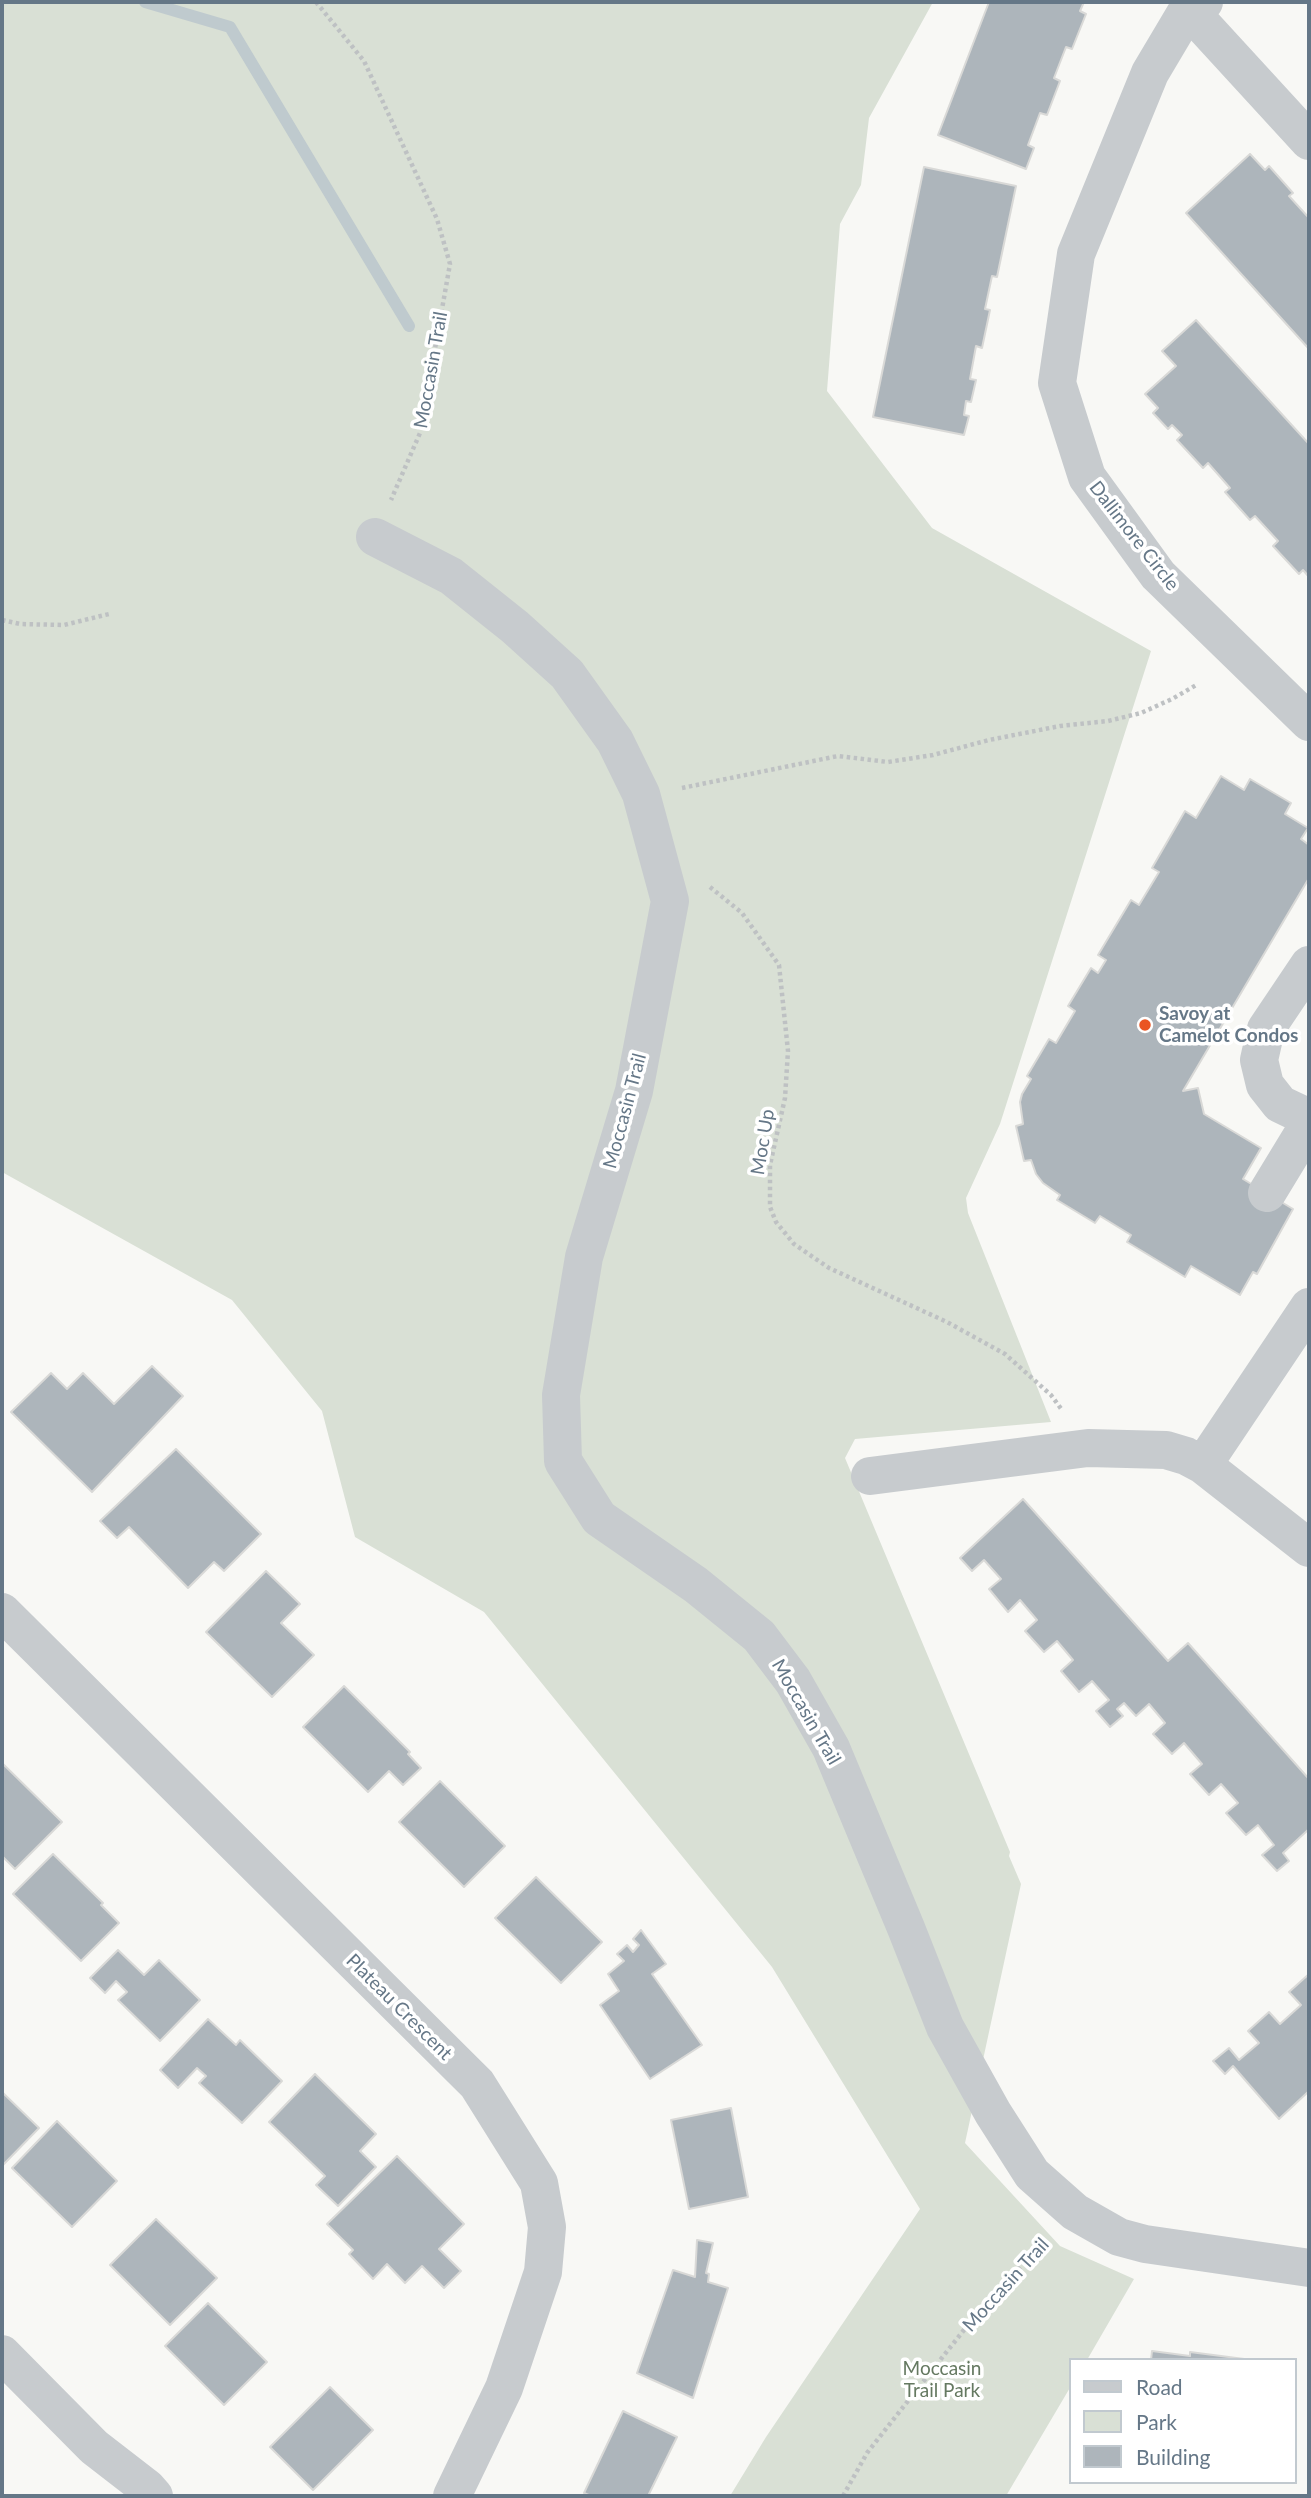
<!DOCTYPE html>
<html>
<head>
<meta charset="utf-8">
<style>
  body { margin:0 }
  #map { position:relative; width:1311px; height:2498px; overflow:hidden; background:#f8f8f5; font-family:Lato,sans-serif }
  canvas { display:block }
  .frame { position:absolute; inset:0; border:4px solid #657787; pointer-events:none }
  .legend { position:absolute; left:1069px; top:2358px; width:228px; height:126px; box-sizing:border-box; background:#fff; border:2px solid #c1c9cf; margin:0; padding:9px 12px; list-style:none; font-size:21px; color:#657787 }
  .legend li { display:flex; align-items:center; gap:14px; height:35px }
  .legend b { width:35px; border:2px solid #c1c9cf }
</style>
</head>
<body>
<div id="map">
<canvas width="1311" height="2498"></canvas>
<div class="frame"></div>
<ul class="legend">
<li><b style="height:9px;background:#c7cbce"></b>Road</li>
<li><b style="height:19px;background:#d9e0d5"></b>Park</li>
<li><b style="height:19px;background:#adb5bb"></b>Building</li>
</ul>
</div>
<script>
const context = document.querySelector('canvas').getContext('2d');
context.lineJoin = 'round';
function fill(path, color) { context.fillStyle = color; context.fill(path, 'evenodd'); }
const poly = rows => new Path2D(rows.map(r => 'M' + r).join(''));
function stroke(path, color, width, dash) { context.strokeStyle = color; context.lineWidth = width; context.lineCap = dash ? 'butt' : 'round'; context.setLineDash(dash || []); context.stroke(path); }
function drawText(font, color, halo, rows, align = 'center') {
  context.font = font + ' Lato,sans-serif'; context.lineWidth = 7; context.setLineDash([]); context.textBaseline = 'middle'; context.strokeStyle = halo; context.fillStyle = color; for (const [text, x, y, turn = 0] of rows) {
    context.save(); context.translate(x, y); context.rotate((+turn || 0) * Math.PI / 180); context.textAlign = isNaN(turn) ? turn : align; if (halo) context.strokeText(text, 0, 0); context.fillText(text, 0, 0); context.restore();
  }
}
const green = poly([
  [2,2,933,2,869,118,861,185,840,224,827,391,932,528,1151,651,1000,1124,966,1198,968,1213,1051,1422,855,1439,845,1458,1010,1852,1009,1856,1021,1884,965,2143,1060,2246,1134,2279,1087,2360,1071,2360,1071,2386,1006,2496,730,2496,766,2437,920,2209,772,1967,484,1612,355,1537,322,1411,232,1300,2,1172]
]);
const stream = poly([
  [145,2,230,27,409,326]
]);
const building = poly([
  [989,2,1084,2,1080,11,1086,14,1072,49,1066,47,1054,78,1060,81,1047,115,1040,113,1028,145,1034,148,1026,169,938,135,989,2],
  [1250,154,1265,170,1269,166,1293,193,1289,196,1309,218,1309,349,1186,213,1250,154],
  [924,167,1016,186,997,277,992,276,985,309,990,310,982,348,976,346,970,379,976,380,971,402,966,401,964,415,969,416,964,435,873,417,924,167],
  [1196,320,1309,444,1309,577,1303,570,1299,574,1273,546,1278,541,1255,516,1250,520,1225,492,1230,488,1208,463,1203,468,1177,440,1182,435,1172,425,1168,429,1153,413,1158,408,1145,394,1176,366,1162,351,1196,320],
  [1221,776,1244,790,1250,779,1291,803,1285,814,1308,828,1301,839,1309,845,1309,878,1183,1091,1198,1088,1204,1114,1261,1148,1243,1179,1293,1209,1257,1274,1253,1272,1240,1295,1191,1266,1185,1277,1127,1242,1131,1235,1100,1216,1095,1223,1057,1200,1060,1195,1043,1183,1036,1174,1031,1160,1024,1161,1016,1126,1023,1124,1020,1102,1022,1094,1031,1079,1027,1076,1049,1039,1056,1043,1075,1011,1068,1006,1091,968,1098,973,1106,960,1098,955,1131,900,1139,905,1159,872,1152,868,1185,811,1196,818,1221,776],
  [152,1366,183,1396,92,1492,11,1412,51,1373,67,1389,83,1373,114,1404,152,1366],
  [176,1449,261,1534,224,1571,214,1562,188,1588,129,1527,117,1538,100,1521,176,1449],
  [1023,1499,1168,1661,1188,1643,1309,1779,1309,1829,1283,1853,1289,1861,1277,1871,1262,1855,1274,1845,1258,1825,1246,1835,1226,1813,1238,1803,1221,1784,1209,1795,1190,1774,1202,1764,1184,1743,1172,1754,1153,1734,1165,1723,1149,1704,1136,1716,1124,1703,1117,1709,1123,1716,1110,1727,1096,1711,1109,1700,1092,1681,1079,1692,1061,1671,1073,1660,1057,1641,1044,1652,1025,1631,1037,1620,1020,1600,1008,1612,989,1589,1001,1579,984,1560,972,1571,960,1558,1023,1499],
  [266,1571,300,1604,281,1623,314,1655,272,1697,206,1632,266,1571],
  [344,1686,410,1752,408,1754,421,1768,403,1785,389,1771,368,1792,303,1727,344,1686],
  [2,1763,62,1822,15,1869,2,1856,2,1763],
  [440,1781,505,1846,464,1887,399,1822,440,1781],
  [53,1854,103,1903,101,1905,119,1923,81,1961,13,1894,53,1854],
  [536,1877,602,1942,561,1983,495,1918,536,1877],
  [641,1930,666,1964,652,1974,702,2045,650,2079,600,2005,619,1991,608,1974,624,1961,617,1954,627,1945,633,1952,639,1945,633,1939,641,1930],
  [118,1950,144,1975,159,1960,200,2000,160,2041,118,2000,127,1992,116,1981,105,1993,90,1978,118,1950],
  [1309,1974,1309,2091,1279,2119,1233,2066,1225,2074,1213,2061,1229,2048,1239,2060,1259,2043,1248,2031,1269,2012,1280,2024,1301,2005,1289,1992,1309,1974],
  [208,2019,236,2045,240,2040,282,2081,242,2123,199,2083,206,2076,197,2068,178,2088,160,2070,208,2019],
  [315,2074,376,2134,360,2151,376,2167,338,2206,316,2185,325,2176,269,2122,315,2074],
  [2,2092,39,2128,2,2166,2,2092],
  [731,2108,748,2197,689,2209,671,2120,731,2108],
  [57,2121,117,2181,72,2227,12,2168,57,2121],
  [397,2156,464,2224,439,2249,461,2271,444,2288,422,2266,405,2283,387,2264,373,2279,349,2254,353,2250,327,2224,397,2156],
  [156,2219,217,2278,170,2325,110,2265,156,2219],
  [697,2240,713,2243,706,2273,709,2274,708,2282,728,2288,693,2398,637,2373,673,2270,695,2277,697,2240],
  [208,2303,267,2362,224,2405,165,2346,208,2303],
  [1152,2351,1190,2356,1190,2352,1252,2360,1151,2360,1152,2351],
  [330,2387,373,2430,313,2490,270,2447,330,2387],
  [623,2411,677,2437,648,2496,591,2496,584,2493,623,2411]
]);
const path = poly([
  [316,2,364,61,437,219,450,264,420,433,391,500],
  [2,620,20,624,64,625,109,614],
  [682,788,838,756,888,762,933,755,989,740,1060,726,1108,721,1141,713,1172,699,1198,684],
  [710,887,742,913,779,965,788,1051,785,1098,770,1165,770,1207,776,1222,794,1244,829,1268,947,1322,1005,1354,1051,1395,1062,1410],
  [843,2496,867,2453,986,2302,1047,2240]
]);
const minor = poly([
  [1204,2,1188,9,1150,73,1076,254,1057,383,1087,477,1158,575,1309,722],
  [1188,9,1309,141],
  [375,537,451,576,515,627,567,674,615,741,641,794,670,901,634,1091,584,1257,561,1395,563,1461,599,1518,696,1585,759,1636,793,1681,831,1748,906,1928,945,2027,993,2113,1032,2174,1075,2212,1119,2237,1145,2244,1309,2268],
  [1309,965,1266,1029,1259,1060,1265,1085,1280,1104,1309,1118],
  [1267,1193,1309,1124],
  [1203,1465,1309,1307],
  [870,1476,1088,1448,1166,1450,1186,1456,1203,1465,1309,1548],
  [2,1612,477,2084,539,2183,547,2227,543,2272,504,2388,452,2496],
  [2,2354,94,2447,147,2488,154,2496]
]);
const markers = [
  [1145,1025,7,"#ea5522"]
];
const streetNames = [
  ["Moccasin Trail",431,370,-80],
  ["Dallimore Circle",1134,536,52],
  ["Moccasin Trail",625,1111,-75],
  ["Moc Up",763,1142,-81],
  ["Moccasin Trail",806,1712,60],
  ["Plateau Crescent",399,2007,45],
  ["Moccasin Trail",1006,2285,-48]
];
const poiNames = [
  ["Savoy at",1159,1014],
  ["Camelot Condos",1159,1036]
];
const parkNames = [
  ["Moccasin",942,2369],
  ["Trail Park",942,2391]
];
fill(green, '#d9e0d5');
stroke(stream, '#bfcace', 12);
fill(building, '#adb5bb');
stroke(building, '#d9d9d7', 2);
stroke(path, '#bec1c3', 4.5, [3.5, 3.5]);
stroke(minor, '#c7cbce', 38);
for (const [x, y, r, color] of markers) { const dot = new Path2D(); dot.arc(x, y, r, 0, 2 * Math.PI); context.fillStyle = color; context.fill(dot); stroke(dot, '#fff', 2.5); }
drawText('19px', '#657787', '#fff', streetNames);
drawText('bold 19px', '#657787', '#fff', poiNames, 'left');
drawText('19px', '#657961', '#fff', parkNames);
</script>
</body>
</html>
